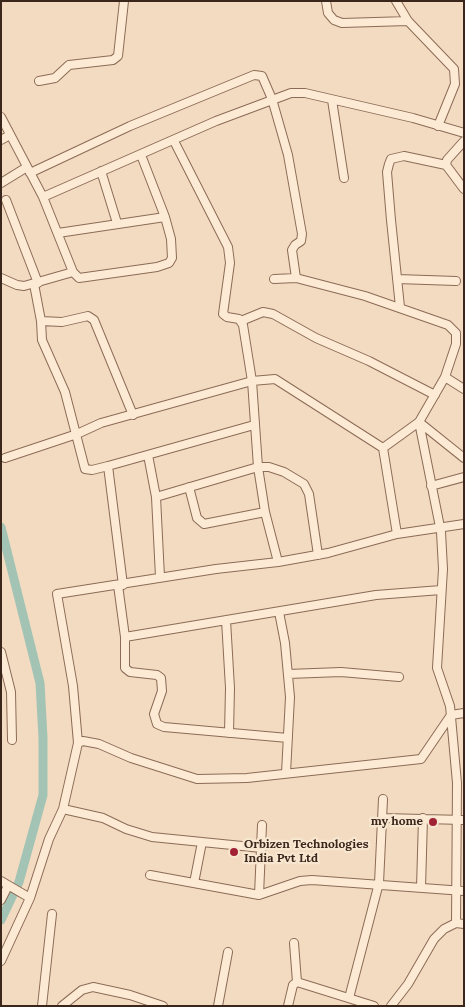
<!DOCTYPE html>
<html>
<head>
<meta charset="utf-8">
<style>
  body { margin:0 }
  #map { position:relative; width:465px; height:1007px; overflow:hidden; background:#f2dbc0; font-family:Lora,serif }
  canvas { display:block }
  .frame { position:absolute; inset:0; border:2px solid #3b261c; pointer-events:none }
</style>
</head>
<body>
<div id="map">
<canvas width="465" height="1007"></canvas>
<div class="frame"></div>
</div>
<script>
const context = document.querySelector('canvas').getContext('2d');
context.lineJoin = 'round';
const poly = rows => new Path2D(rows.map(r => 'M' + r).join(''));
function stroke(path, color, width, dash) { context.strokeStyle = color; context.lineWidth = width; context.lineCap = dash ? 'butt' : 'round'; context.setLineDash(dash || []); context.stroke(path); }
function drawText(font, color, halo, rows, align = 'center') {
  context.font = font + ' Lora,serif'; context.lineWidth = 4.5; context.setLineDash([]); context.textBaseline = 'middle'; context.strokeStyle = halo; context.fillStyle = color; for (const [text, x, y, turn = 0] of rows) {
    context.save(); context.translate(x, y); context.rotate((+turn || 0) * Math.PI / 180); context.textAlign = isNaN(turn) ? turn : align; if (halo) context.strokeText(text, 0, 0); context.fillText(text, 0, 0); context.restore();
  }
}
const canal = poly([
  [1,527,40,683,43,738,43,795,19,882,1,920]
]);
const minor = poly([
  [326,1,328,13,334,20,342,23,408,21],
  [396,1,408,21,454,69,455,84,438,126],
  [39,81,55,78,69,65,113,60,118,56,124,1],
  [332,100,344,178],
  [1,117,43,197,73,272,79,278,157,267,169,263,172,258,171,239,165,217,141,155],
  [1,140,10,135],
  [174,141,228,247,230,263,223,314,227,317,239,319,243,325,252,381,258,467,265,512,278,562],
  [464,141,447,160,446,165,464,189],
  [101,171,117,223],
  [30,173,130,126,254,75,262,76,272,99,288,155,302,234,301,241,295,245,292,250,296,278],
  [1,183,27,167],
  [43,197,216,121,291,93,305,93,413,118,464,133],
  [6,200,38,283],
  [58,233,165,217],
  [1,278,17,285,24,286,73,272],
  [274,279,296,278,365,296,448,325,456,333,456,344,445,377,419,422,441,532,443,569,437,668,450,706,457,783,456,923],
  [397,279,456,281],
  [34,284,41,321,42,340,65,392,85,469,92,470,108,466,254,425],
  [400,307,391,220,387,172,389,164,391,159,404,156,446,165],
  [41,321,62,322,88,316,94,320,133,415],
  [241,321,263,312,273,314,316,338,369,361,435,395],
  [445,377,464,389],
  [383,448,419,422,464,458],
  [148,455,156,497,160,577],
  [5,458,77,434,101,423,252,381,275,379,383,448,397,534],
  [108,466,123,585],
  [431,486,464,477],
  [189,487,197,518,204,524,265,512],
  [156,497,258,467,269,467,284,472,304,484,309,494,318,555],
  [118,585,125,637,125,668,130,672,157,675,161,678,162,691,154,714,157,724,164,727,288,738],
  [279,612,285,643,290,697,286,773],
  [226,620,230,688,229,733],
  [125,637,376,595,441,590],
  [1,652,11,692,12,740],
  [288,674,341,672,399,677],
  [78,743,73,686,57,594,216,569,278,562,328,553,397,534,464,524],
  [63,809,103,818,126,829,152,837,262,848],
  [383,818,464,820],
  [150,875,259,895,300,881,312,880,464,891],
  [1,881,30,898],
  [194,883,202,842],
  [421,888,423,818],
  [259,895,262,825],
  [1,900,8,886],
  [294,943,297,982],
  [1,961,30,898,49,839,63,809,78,743,83,741,99,744,131,758,197,779,247,778,421,759,451,715,464,713],
  [349,998,379,883,383,799],
  [42,1006,52,914],
  [62,1006,82,990,93,987,130,995,163,1006],
  [218,1006,228,952],
  [288,1006,293,985,297,982,374,1006],
  [391,1006,408,984,434,939,444,929,456,923,464,924]
]);
const markers = [
  [433,822,5,"#a12135"],
  [234,852,5,"#a12135"]
];
const poiNames = [
  ["my home",423,822],
  ["Orbizen Technologies",244,845,"left"],
  ["India Pvt Ltd",244,859,"left"]
];
stroke(canal, '#a3c3b5', 9);
stroke(minor, '#8c6b56', 10);
stroke(minor, '#fcead4', 8);
for (const [x, y, r, color] of markers) { const dot = new Path2D(); dot.arc(x, y, r, 0, 2 * Math.PI); context.fillStyle = color; context.fill(dot); stroke(dot, '#f8e7d0', 2); }
drawText('bold 12px', '#3b261c', '#f8e7d0', poiNames, 'right');
</script>
</body>
</html>
